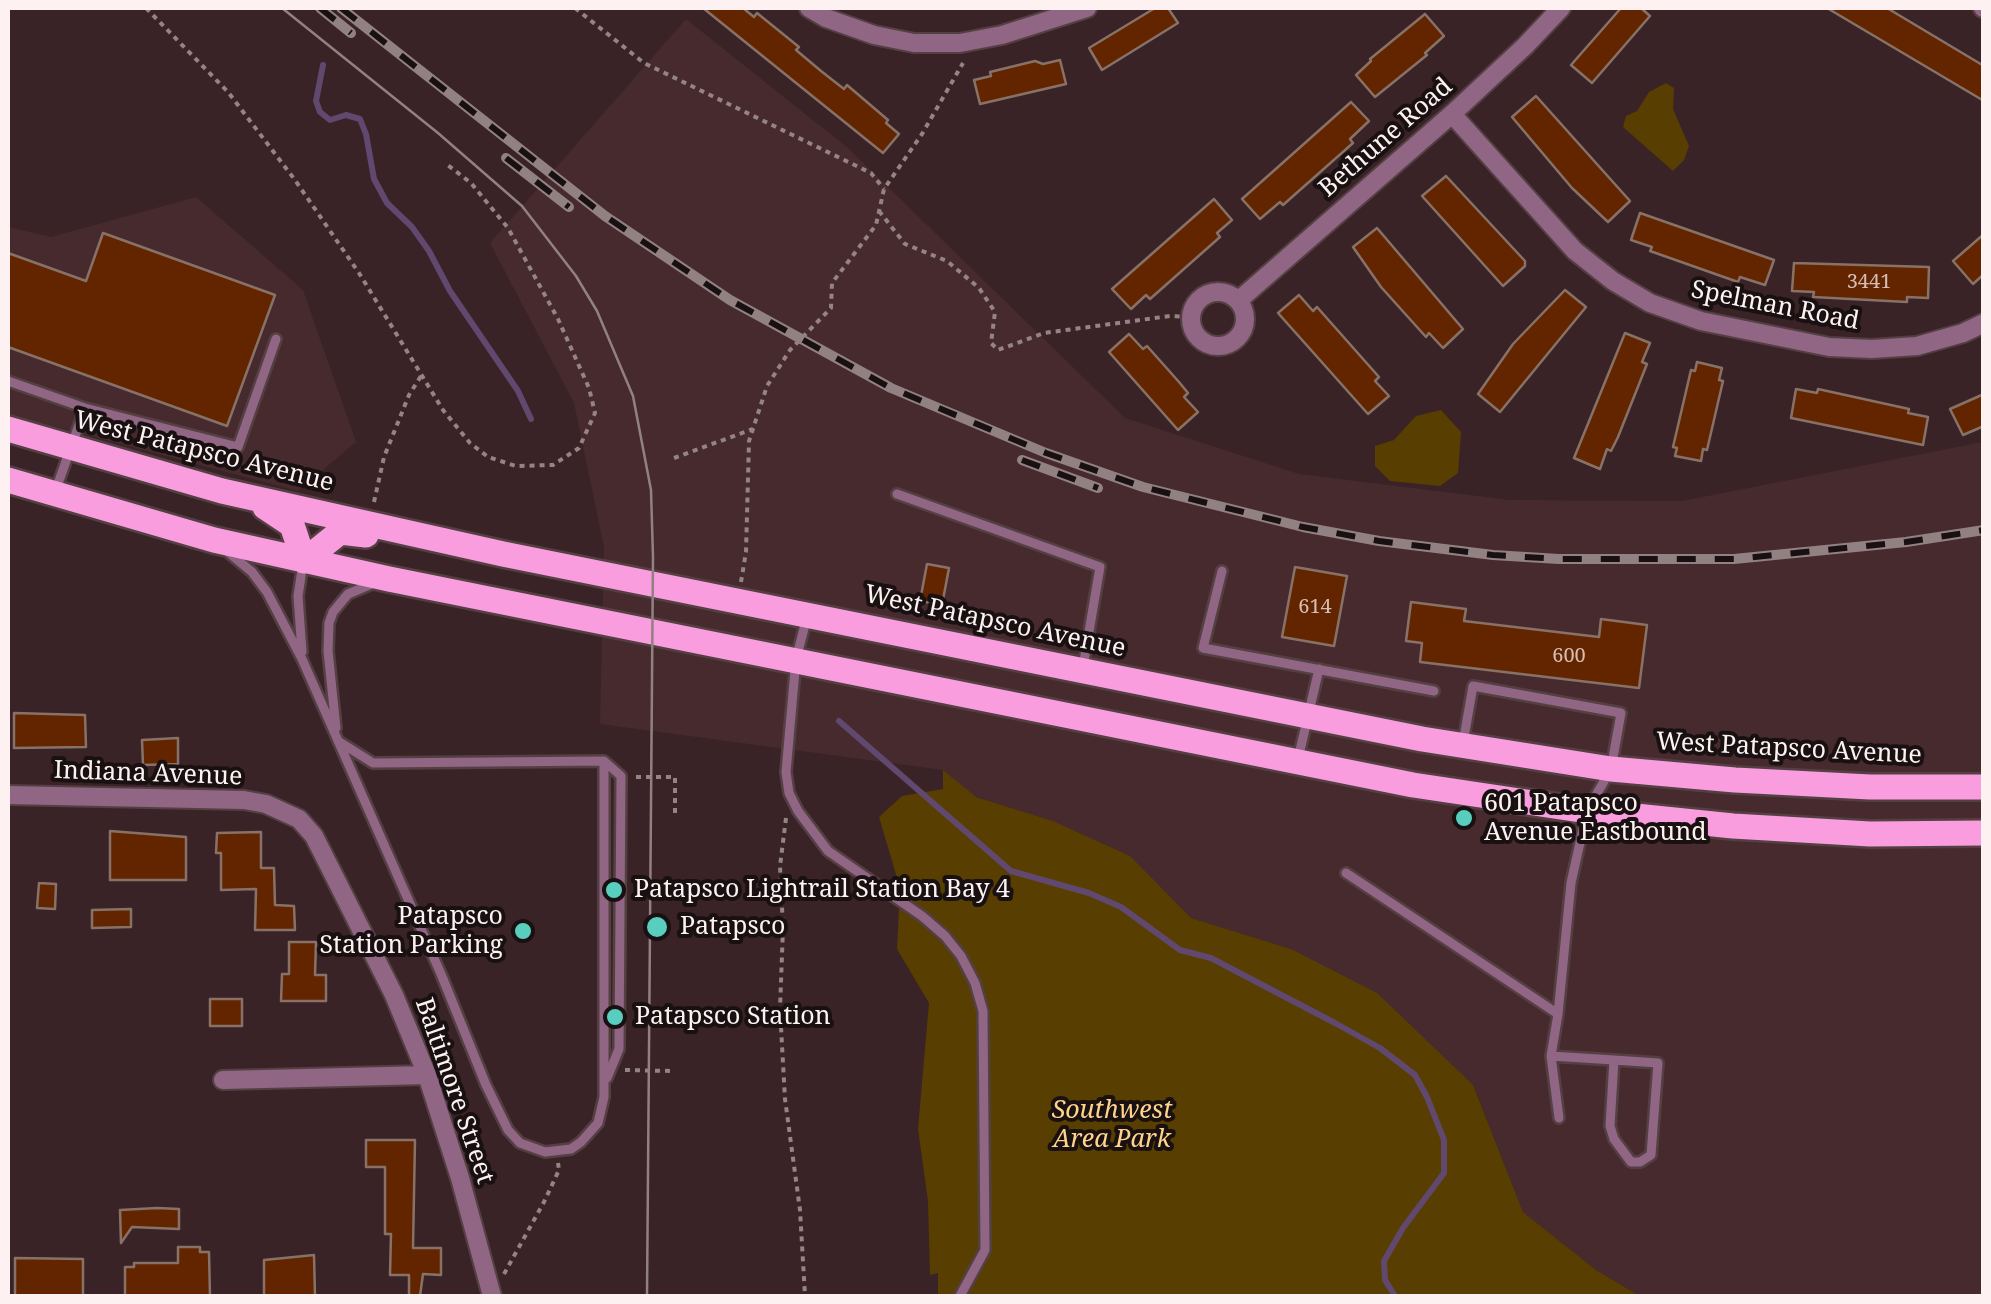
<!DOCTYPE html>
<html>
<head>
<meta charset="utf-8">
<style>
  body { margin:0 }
  #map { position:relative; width:1991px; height:1304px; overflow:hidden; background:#392326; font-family:"Noto Serif",serif }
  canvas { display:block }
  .frame { position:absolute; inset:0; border:10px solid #fdf1f2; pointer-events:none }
</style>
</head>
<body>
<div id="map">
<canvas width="1991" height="1304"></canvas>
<div class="frame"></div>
</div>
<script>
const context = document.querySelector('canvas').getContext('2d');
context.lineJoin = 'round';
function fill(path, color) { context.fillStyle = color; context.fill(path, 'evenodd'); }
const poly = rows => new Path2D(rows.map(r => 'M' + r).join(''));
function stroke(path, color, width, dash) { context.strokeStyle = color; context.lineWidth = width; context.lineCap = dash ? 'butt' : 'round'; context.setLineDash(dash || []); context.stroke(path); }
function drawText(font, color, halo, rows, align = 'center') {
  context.font = font + ' "Noto Serif",serif'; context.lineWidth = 8; context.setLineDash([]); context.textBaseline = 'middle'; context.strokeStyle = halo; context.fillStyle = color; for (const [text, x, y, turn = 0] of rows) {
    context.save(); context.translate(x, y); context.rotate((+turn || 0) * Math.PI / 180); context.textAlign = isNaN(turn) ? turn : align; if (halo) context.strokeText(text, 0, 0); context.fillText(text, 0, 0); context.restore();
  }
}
const built = poly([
  [686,19,848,148,1125,418,1299,474,1510,500,1682,501,1983,442,1983,1296,1640,1296,1596,1270,1523,1212,1473,1085,1291,949,1191,918,1129,856,1053,821,948,788,943,770,600,724,604,547,574,403,490,243],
  [196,197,303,290,356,442,298,491,8,414,8,227,51,237]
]);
const green = poly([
  [1666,83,1674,88,1673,109,1689,146,1684,160,1673,171,1623,127,1626,116,1637,111,1649,92],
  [1441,410,1461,432,1458,473,1440,486,1390,481,1375,466,1375,446,1394,440,1416,416],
  [943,770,976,797,1053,821,1130,856,1191,918,1291,949,1377,993,1473,1085,1523,1212,1596,1270,1640,1296,938,1296,938,1273,930,1275,928,1201,918,1129,929,1003,897,949,900,888,879,817,902,796,943,789]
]);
const stream = poly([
  [323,65,316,101,320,112,330,120,346,115,360,119,366,134,374,179,387,203,412,227,429,251,450,291,518,391,531,419],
  [839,721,1011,871,1089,893,1121,907,1180,950,1211,958,1335,1023,1380,1048,1415,1075,1427,1097,1444,1140,1444,1173,1403,1228,1384,1261,1385,1280,1395,1296]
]);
const building = poly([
  [703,8,743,8,754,17,757,13,799,47,796,50,821,71,844,89,847,85,888,120,886,123,899,134,883,153,703,8],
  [1155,8,1168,8,1178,23,1102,70,1089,48,1155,8],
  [1621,8,1641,8,1650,16,1592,83,1571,65,1621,8],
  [1827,8,1887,8,1984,66,1984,101,1827,8],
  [1425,14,1444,36,1425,53,1427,55,1375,97,1356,75,1371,61,1370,59,1425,14],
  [1060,60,1066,84,980,104,974,80,991,76,990,72,1035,61,1043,64,1060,60],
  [1536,96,1630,201,1608,222,1572,188,1512,117,1536,96],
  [1351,102,1369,121,1350,139,1353,143,1283,205,1280,202,1260,219,1242,199,1351,102],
  [1446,176,1525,261,1525,266,1503,286,1422,196,1446,176],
  [1214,199,1232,220,1217,233,1220,237,1150,299,1146,295,1131,309,1112,289,1214,199],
  [1640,213,1774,260,1765,285,1740,277,1738,282,1650,251,1652,247,1631,240,1640,213],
  [1377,228,1463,329,1443,348,1429,333,1426,337,1381,287,1353,247,1377,228],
  [103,233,275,295,227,426,8,347,8,253,86,281,103,233],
  [1984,234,1984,274,1973,284,1953,261,1984,234],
  [1794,263,1929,267,1928,298,1907,297,1907,302,1813,297,1814,292,1792,291,1794,263],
  [1565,290,1586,307,1500,412,1478,394,1513,344,1565,290],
  [1299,295,1313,311,1317,307,1379,377,1375,381,1389,396,1368,414,1278,313,1299,295],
  [1625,333,1650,343,1642,362,1647,364,1618,437,1611,451,1607,449,1600,469,1574,458,1625,333],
  [1129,334,1143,349,1147,346,1179,382,1188,393,1184,397,1198,412,1178,430,1109,352,1129,334],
  [1697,362,1722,368,1719,380,1723,381,1707,450,1703,449,1701,461,1675,456,1677,448,1673,447,1691,370,1695,371,1697,362],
  [1796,389,1817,393,1818,389,1909,409,1908,413,1928,417,1923,445,1791,418,1796,389],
  [1984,394,1984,426,1963,435,1950,409,1984,394],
  [927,564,949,568,942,605,920,601,927,564],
  [1295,567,1347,576,1334,646,1282,637,1295,567],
  [1411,602,1466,609,1464,621,1599,637,1601,619,1647,625,1639,688,1420,662,1422,643,1406,641,1411,602],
  [14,713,85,715,86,747,14,748,14,713],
  [178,738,178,764,143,765,142,740,178,738],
  [110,831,186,837,186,880,110,880,110,831],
  [261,832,261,868,274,868,275,905,294,906,295,930,255,930,256,889,221,890,221,853,216,853,217,833,261,832],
  [39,883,56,884,55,909,37,908,39,883],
  [131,909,131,927,92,928,92,910,131,909],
  [289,942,316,942,315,975,326,975,326,1001,281,1001,282,974,289,974,289,942],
  [210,999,242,999,242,1026,210,1026,210,999],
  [366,1140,415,1140,413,1248,441,1248,441,1275,423,1274,420,1296,409,1296,409,1275,390,1275,391,1234,385,1234,385,1167,366,1167,366,1140],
  [157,1208,179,1209,179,1229,132,1227,121,1243,120,1210,157,1208],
  [178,1247,200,1247,200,1252,209,1252,210,1296,125,1296,125,1267,134,1267,134,1263,178,1263,178,1247],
  [314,1255,315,1296,264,1296,264,1260,314,1255],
  [15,1258,83,1259,83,1296,15,1296,15,1258]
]);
const path = poly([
  [146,8,228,92,295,180,359,273,443,410,470,443,488,457,516,466,553,465,579,448,595,413,589,388,558,319,508,228,471,183,445,163],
  [575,8,644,63,871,173,884,189],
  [879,211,905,244,947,261,979,288,995,312,991,343,998,350,1044,333,1170,316,1190,317],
  [674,458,753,429],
  [374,502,384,457,409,395,421,376],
  [741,582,746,552,749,441,767,386,790,350,831,308,832,283,876,225,884,189,922,134,963,63],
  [636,777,675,777,675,814],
  [786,818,780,866,783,928,780,1009,785,1099,800,1210,805,1296],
  [646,923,669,923],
  [625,1070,671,1071,671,1069],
  [504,1274,544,1202,559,1170,558,1163]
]);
const service = poly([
  [8,381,85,408,238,447,276,339],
  [55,492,85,408],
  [897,494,1100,567,1083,667],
  [228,552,252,572,267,592,302,659,441,974,486,1085,508,1130,520,1143,545,1152,571,1149,581,1142,598,1123,604,1097,604,761],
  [1222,571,1203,648,1434,691],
  [807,617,796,659,786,772,789,793,798,811,828,851,922,916,945,936,961,956,975,983,983,1011,985,1250,960,1296],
  [302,652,298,596,303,563],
  [336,728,328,651,329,623,333,612,348,594,374,583],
  [338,741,373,763,604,761,621,776,619,1049,607,1078],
  [1463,743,1473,686,1621,713,1611,769,1587,811,1571,883,1558,1014,1551,1056,1559,1118],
  [1298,759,1319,669],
  [1346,873,1558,1014],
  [1551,1056,1614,1060,1658,1063,1651,1155,1640,1162,1631,1162,1614,1139,1610,1126,1614,1060]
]);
const minor = poly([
  [809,8,826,18,874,35,914,43,960,43,1002,35,1087,8],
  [1983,8,1984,8],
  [1452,114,1575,251,1613,281,1650,303,1701,321,1829,347,1872,349,1917,346,1963,333,1984,323],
  '1191 319a27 27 0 1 1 54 0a27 27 0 1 1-54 0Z',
  [1239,300,1452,114,1525,46,1561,8],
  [8,795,244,800,266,804,299,819,314,836,394,995,427,1075,460,1178,492,1296],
  [223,1080,427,1075]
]);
const primary = poly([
  [8,429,222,491,503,554,1422,739,1611,769,1735,780,1870,787,1984,787],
  [8,480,214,540,389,579,1413,785,1587,811,1733,826,1870,834,1984,833],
  [265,507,292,525,304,561],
  [304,561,340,532,366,535]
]);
const tram = poly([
  [282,8,438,133,522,206,576,276,597,311,633,396,651,490,653,557,647,1296]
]);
const rail = poly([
  [320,8,351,33],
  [341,8,605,216,730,300,891,388,1046,453,1143,487,1303,527,1379,541,1493,555,1559,559,1734,559,1906,542,1984,530],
  [506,158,569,207],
  [1022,460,1098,488]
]);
const markers = [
  [1464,818,10,"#59cebe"],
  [614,890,10,"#59cebe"],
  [657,927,12,"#59cebe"],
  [523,931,10,"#59cebe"],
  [615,1017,10,"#59cebe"]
];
const numberNames = [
  ["3441",1869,282],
  ["614",1315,607],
  ["600",1569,656]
];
const streetNames = [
  ["Bethune Road",1386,138,-41],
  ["Spelman Road",1775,306,11],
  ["West Patapsco Avenue",204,452,14],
  ["West Patapsco Avenue",995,622,12],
  ["West Patapsco Avenue",1789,749,3],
  ["Indiana Avenue",148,774,2],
  ["Baltimore Street",454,1091,71]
];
const poiNames = [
  ["601 Patapsco",1484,804],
  ["Avenue Eastbound",1484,833],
  ["Patapsco Lightrail Station Bay 4",634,890],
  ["Patapsco",503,917,"right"],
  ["Station Parking",503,946,"right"],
  ["Patapsco",680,927],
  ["Patapsco Station",635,1017]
];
const parkNames = [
  ["Southwest",1112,1111],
  ["Area Park",1112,1140]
];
fill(built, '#472a2e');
fill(green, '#593e01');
stroke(stream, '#60486e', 6);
fill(building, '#632500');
stroke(building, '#887267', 2.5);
stroke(service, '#544043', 14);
stroke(minor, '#544043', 22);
stroke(primary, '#544043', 30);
stroke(path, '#958486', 4, [5, 5]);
stroke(service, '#916584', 9);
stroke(minor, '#916584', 18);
stroke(primary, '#f99ddf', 25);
stroke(tram, '#928183', 2.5);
stroke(rail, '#928183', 10);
stroke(rail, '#191011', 6, [19]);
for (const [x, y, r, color] of markers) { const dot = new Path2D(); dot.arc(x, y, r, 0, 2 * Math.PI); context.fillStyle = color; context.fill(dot); stroke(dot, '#191011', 4); }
drawText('20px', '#d6beb6', null, numberNames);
drawText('25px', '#fdf1f2', '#191011', streetNames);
drawText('25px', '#fdf1f2', '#191011', poiNames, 'left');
drawText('italic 25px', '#ffd48a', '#191011', parkNames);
</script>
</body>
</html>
